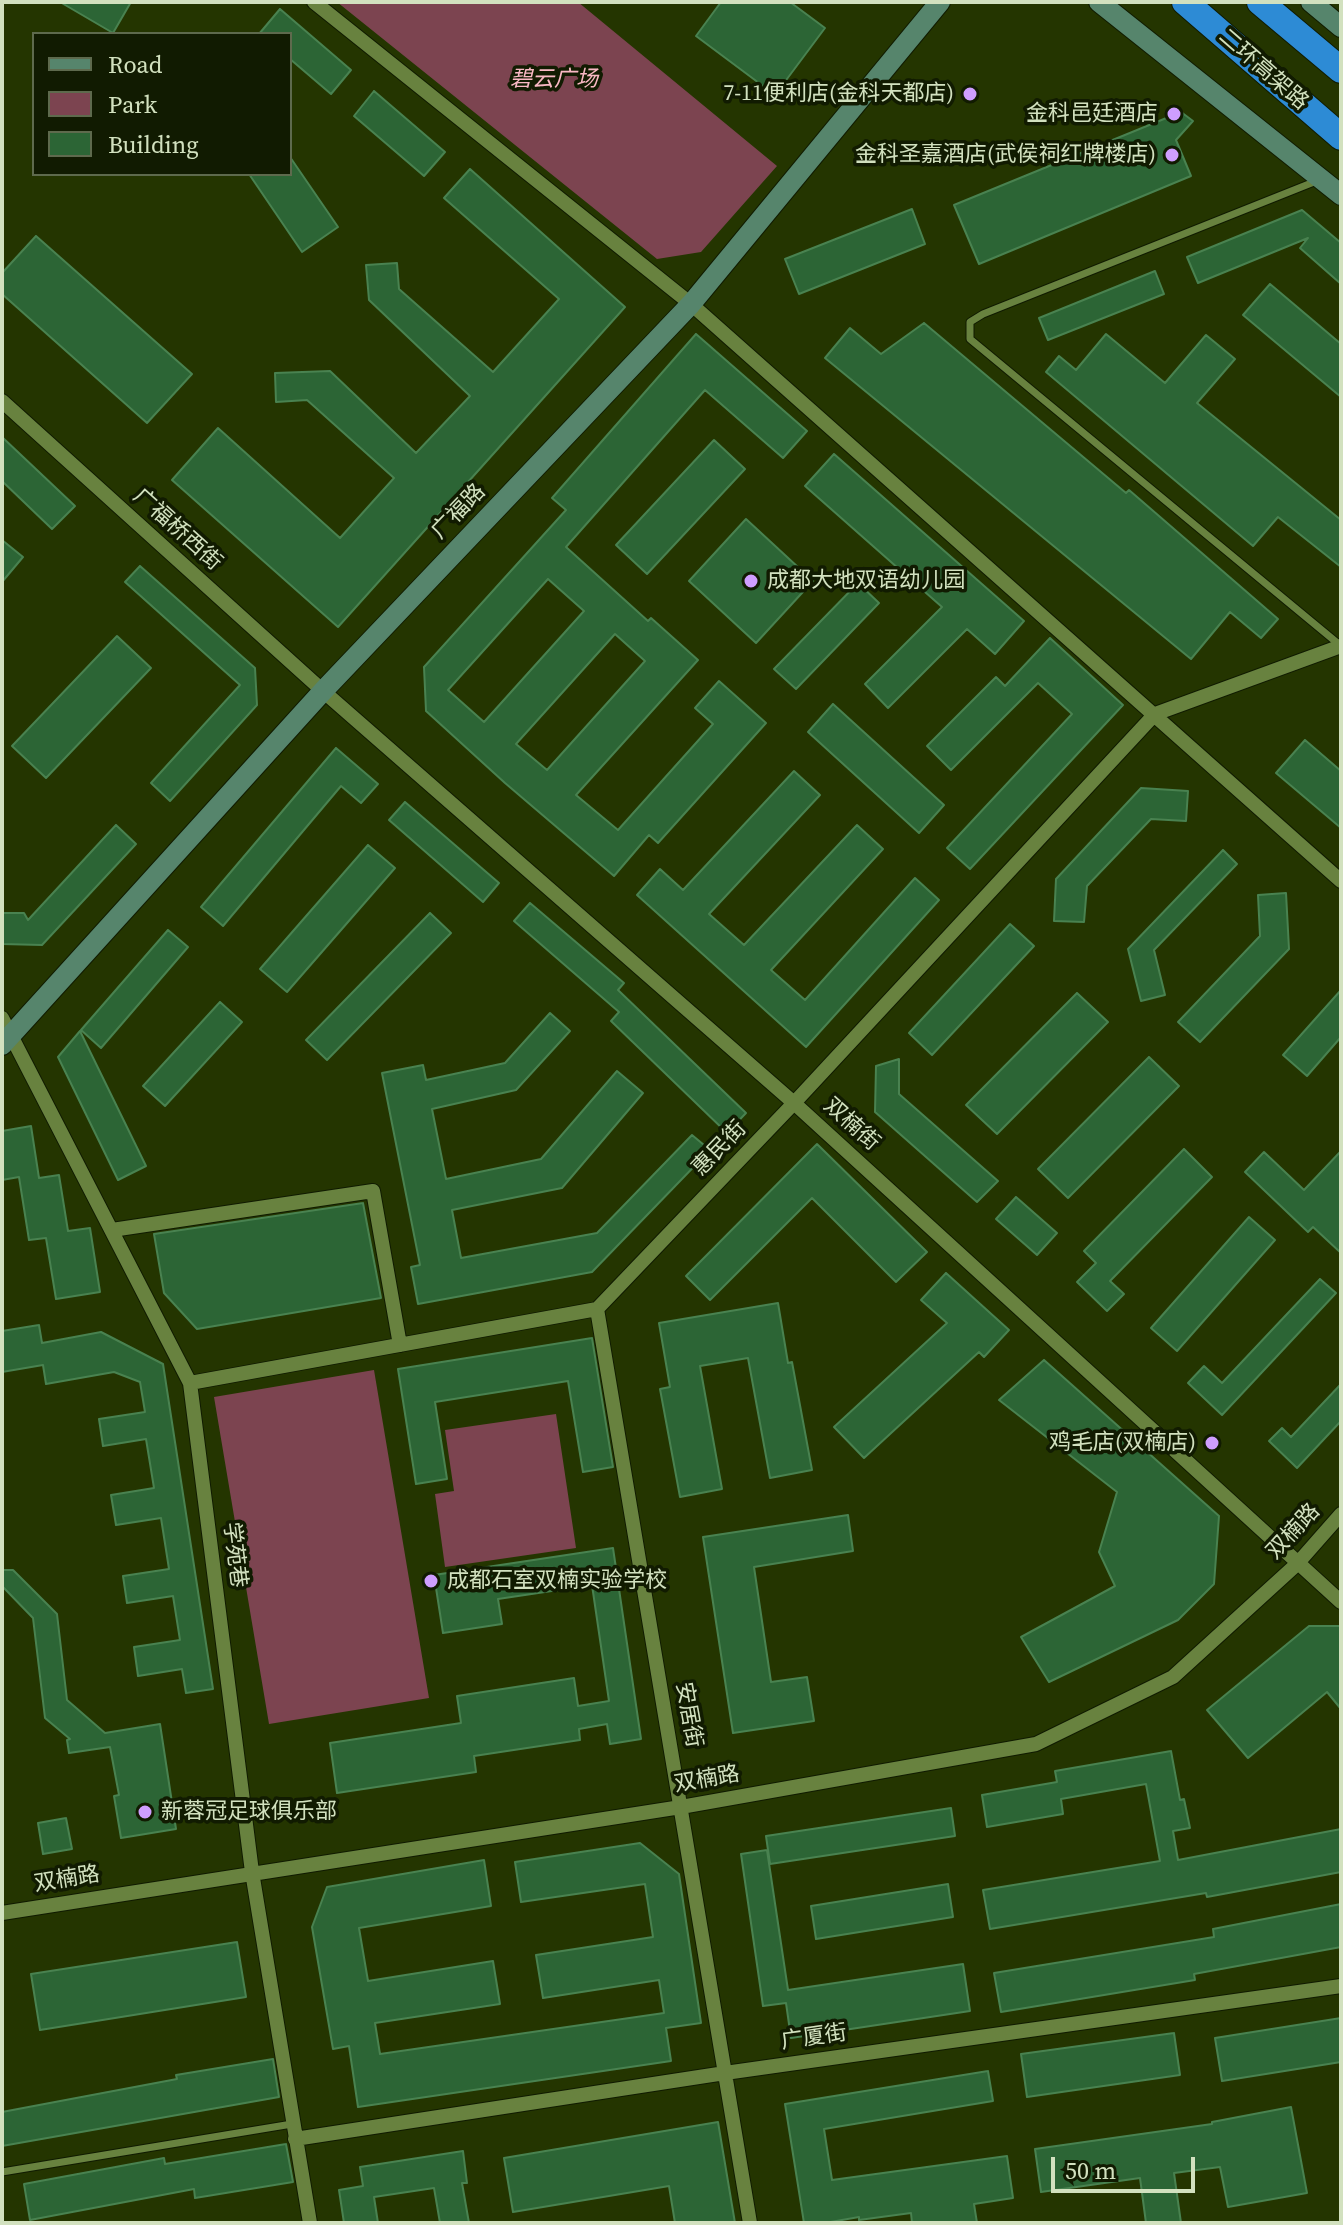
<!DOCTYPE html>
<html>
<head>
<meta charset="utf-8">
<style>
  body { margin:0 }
  #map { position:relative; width:1343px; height:2225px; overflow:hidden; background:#243500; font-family:"Source Serif 4",serif }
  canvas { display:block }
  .frame { position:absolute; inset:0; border:4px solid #d2e1bf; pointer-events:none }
  .legend { position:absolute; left:32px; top:32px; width:260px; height:144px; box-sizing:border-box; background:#111b01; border:2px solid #5e6a4d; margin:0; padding:10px 14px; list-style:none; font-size:24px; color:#d2e1bf }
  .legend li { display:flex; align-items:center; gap:16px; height:40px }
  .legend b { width:40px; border:2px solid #5e6a4d }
  .scale { position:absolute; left:1051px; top:2157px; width:144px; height:36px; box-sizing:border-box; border:4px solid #d2e1bf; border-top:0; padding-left:10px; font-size:24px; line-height:28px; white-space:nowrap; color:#d2e1bf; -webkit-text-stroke:6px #111b01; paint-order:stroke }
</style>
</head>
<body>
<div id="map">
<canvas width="1343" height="2225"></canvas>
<div class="frame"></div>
<ul class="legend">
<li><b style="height:10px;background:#56856c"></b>Road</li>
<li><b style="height:22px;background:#7c4450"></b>Park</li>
<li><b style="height:22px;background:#2c6535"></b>Building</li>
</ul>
<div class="scale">50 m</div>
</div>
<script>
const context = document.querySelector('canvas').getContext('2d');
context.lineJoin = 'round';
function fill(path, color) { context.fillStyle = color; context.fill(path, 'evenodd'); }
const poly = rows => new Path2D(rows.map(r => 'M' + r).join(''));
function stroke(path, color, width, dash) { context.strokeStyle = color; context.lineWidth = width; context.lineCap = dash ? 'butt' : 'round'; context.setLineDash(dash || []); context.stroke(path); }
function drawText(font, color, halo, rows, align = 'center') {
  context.font = font + ' "Source Serif 4","Noto Sans SC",serif'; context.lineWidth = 7; context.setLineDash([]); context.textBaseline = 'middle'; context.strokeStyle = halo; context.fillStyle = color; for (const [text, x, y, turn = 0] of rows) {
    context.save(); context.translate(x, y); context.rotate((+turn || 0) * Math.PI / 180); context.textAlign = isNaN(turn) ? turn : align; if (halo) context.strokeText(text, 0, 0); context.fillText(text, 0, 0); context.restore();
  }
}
const green = poly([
  [337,2,578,2,777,166,701,252,657,259],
  [374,1370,429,1698,269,1724,214,1397],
  [556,1414,576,1548,445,1567,435,1494,454,1491,445,1430]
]);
const building = poly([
  [60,2,131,2,113,33,60,2],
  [721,2,790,2,825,28,775,95,696,36,721,2],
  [280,9,351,70,331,94,290,59,290,34,259,34,280,9],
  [374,91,445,152,424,176,354,116,374,91],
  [1181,112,1193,121,1176,140,1191,176,979,264,954,205,1181,112],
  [290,157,338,227,302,252,249,174,290,174,290,157],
  [470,169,625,307,338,627,172,480,218,428,340,538,394,478,307,400,276,402,275,373,330,371,416,453,470,396,369,300,366,265,397,263,399,289,493,372,559,299,444,198,470,169],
  [912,209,925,244,799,294,785,259,912,209],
  [1302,210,1341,243,1341,284,1300,248,1308,238,1198,283,1187,257,1302,210],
  [36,236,192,374,147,423,2,294,2,273,36,236],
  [1155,271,1164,294,1048,340,1039,318,1155,271],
  [1270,284,1341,344,1341,397,1243,315,1270,284],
  [924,323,1126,493,1129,490,1278,619,1261,638,1230,612,1191,659,825,358,850,328,881,354,924,323],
  [696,334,807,431,783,458,705,390,566,547,648,621,651,618,698,660,576,795,618,830,713,724,695,708,719,681,766,723,658,843,649,835,614,876,505,783,426,711,424,667,566,510,552,498,696,334],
  [548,579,584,611,484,722,448,690,548,579],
  [615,634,645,661,547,770,516,744,615,634],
  [1106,334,1165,383,1206,335,1235,359,1197,403,1341,520,1341,567,1278,517,1253,546,1046,372,1059,356,1076,370,1106,334],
  [2,437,75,506,52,529,2,481,2,437],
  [714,440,745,469,647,574,616,545,714,440],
  [834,454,1024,621,995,654,967,629,888,708,865,684,942,607,805,486,834,454],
  [746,519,813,581,756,643,689,581,746,519],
  [2,540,23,557,2,582,2,540],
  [140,566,255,668,257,705,170,801,151,783,240,685,125,582,140,566],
  [858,583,879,603,796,689,774,669,858,583],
  [117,636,151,668,46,778,12,746,117,636],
  [1050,638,1123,705,970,869,947,848,1072,714,1038,683,951,770,927,746,996,677,1005,686,1050,638],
  [833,704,944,805,919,833,808,732,833,704],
  [1305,740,1341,771,1341,828,1276,773,1305,740],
  [336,748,378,784,361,803,341,786,223,926,201,907,336,748],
  [794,771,820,795,709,914,744,945,857,825,883,849,771,970,805,1000,915,878,939,900,806,1047,637,895,660,869,683,890,794,771],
  [1141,788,1188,791,1186,821,1151,819,1087,886,1084,922,1054,921,1056,879,1141,788],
  [405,802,499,883,483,902,389,820,405,802],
  [116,825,136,844,42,945,2,944,2,913,24,913,28,920,116,825],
  [368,845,395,868,287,992,260,969,368,845],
  [1223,850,1237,864,1154,950,1165,995,1141,1001,1128,949,1223,850],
  [1286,893,1289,949,1200,1042,1178,1022,1260,936,1258,895,1286,893],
  [530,903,624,983,618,990,746,1113,727,1133,611,1021,619,1012,514,921,530,903],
  [430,913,451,933,327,1060,306,1040,430,913],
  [1010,924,1034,946,932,1055,909,1033,1010,924],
  [168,930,188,947,101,1048,81,1030,168,930],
  [1341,990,1341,1037,1307,1076,1283,1055,1341,990],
  [1077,993,1108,1022,997,1134,966,1105,1077,993],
  [220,1002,242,1022,165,1106,143,1086,220,1002],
  [550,1013,570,1031,516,1090,432,1109,446,1179,541,1159,617,1071,643,1093,562,1188,452,1210,461,1258,597,1233,692,1135,710,1150,592,1272,418,1304,411,1267,420,1265,382,1073,423,1065,426,1080,505,1063,550,1013],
  [80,1031,146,1166,118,1180,58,1057,80,1031],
  [1149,1057,1179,1086,1068,1198,1038,1169,1149,1057],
  [899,1059,899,1094,998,1181,977,1202,875,1112,876,1066,899,1059],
  [31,1126,39,1178,59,1175,68,1231,90,1228,100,1292,56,1299,46,1238,29,1240,19,1177,2,1180,2,1131,31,1126],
  [817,1144,927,1252,896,1282,812,1198,710,1300,686,1276,817,1144],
  [1184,1149,1212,1177,1110,1281,1124,1294,1107,1311,1077,1282,1096,1263,1084,1251,1184,1149],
  [1341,1151,1341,1253,1313,1227,1308,1232,1245,1172,1264,1152,1304,1190,1341,1151],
  [1016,1197,1057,1233,1037,1255,996,1219,1016,1197],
  [363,1203,381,1298,197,1329,164,1293,154,1234,363,1203],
  [1249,1217,1275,1240,1177,1351,1151,1328,1249,1217],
  [946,1273,1009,1330,984,1357,979,1352,864,1458,834,1427,947,1323,921,1300,946,1273],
  [1320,1279,1336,1293,1222,1415,1188,1383,1204,1366,1222,1383,1320,1279],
  [778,1303,788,1363,792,1362,812,1470,770,1478,748,1358,700,1366,722,1489,680,1497,660,1389,670,1387,659,1323,778,1303],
  [39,1325,42,1343,101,1332,163,1364,213,1689,186,1693,182,1669,138,1676,134,1647,180,1640,173,1596,127,1603,123,1576,169,1569,161,1518,116,1525,111,1495,154,1488,146,1439,103,1446,99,1419,145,1412,140,1382,114,1372,46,1384,43,1365,2,1372,2,1331,39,1325],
  [592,1338,613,1467,583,1472,568,1381,435,1402,447,1479,416,1484,398,1369,592,1338],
  [1044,1360,1219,1516,1214,1584,1178,1620,1049,1682,1021,1637,1115,1586,1099,1552,1117,1492,999,1400,1044,1360],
  [1341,1384,1341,1421,1297,1468,1269,1441,1282,1428,1291,1437,1341,1384],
  [848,1515,853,1551,754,1567,771,1682,807,1677,814,1721,733,1733,703,1537,848,1515],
  [613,1548,641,1739,610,1744,607,1724,579,1729,580,1740,474,1756,476,1772,337,1793,330,1743,461,1723,457,1696,574,1678,578,1706,609,1701,592,1585,498,1599,502,1624,443,1633,434,1575,613,1548],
  [2,1570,13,1570,57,1614,67,1700,105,1733,160,1724,176,1829,121,1838,114,1796,119,1795,110,1747,69,1753,67,1740,70,1739,45,1718,33,1618,2,1586,2,1570],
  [1309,1626,1341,1626,1341,1709,1327,1692,1248,1758,1207,1710,1309,1626],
  [1171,1751,1180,1800,1184,1799,1190,1828,1173,1831,1178,1860,1341,1829,1341,1872,1207,1897,1206,1893,990,1929,983,1890,1160,1861,1146,1784,1061,1799,1063,1814,987,1827,982,1795,1057,1782,1055,1771,1171,1751],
  [951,1808,955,1836,770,1864,766,1836,951,1808],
  [66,1818,72,1849,43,1854,38,1823,66,1818],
  [640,1843,679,1874,701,2023,666,2028,671,2061,358,2107,349,2046,333,2049,312,1927,327,1887,484,1860,491,1906,359,1928,368,1981,493,1961,500,2004,375,2023,380,2054,664,2013,659,1980,543,1998,536,1955,653,1937,645,1884,521,1902,515,1862,640,1843],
  [767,1850,788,1990,963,1964,970,2011,791,2038,786,2003,763,2006,741,1854,767,1850],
  [948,1884,953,1917,816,1939,811,1906,948,1884],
  [1341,1904,1341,1947,1194,1974,1195,1980,1001,2012,994,1973,1214,1937,1213,1929,1341,1904],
  [237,1942,246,1997,40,2030,31,1974,237,1942],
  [1341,2018,1341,2062,1222,2081,1215,2038,1341,2018],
  [1174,2033,1180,2075,1027,2097,1021,2054,1174,2033],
  [273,2059,279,2097,2,2146,2,2112,177,2079,176,2075,273,2059],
  [988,2071,993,2101,824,2129,832,2180,1007,2156,1013,2198,974,2204,977,2223,912,2223,911,2213,859,2220,859,2217,825,2223,804,2223,785,2104,988,2071],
  [1291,2107,1307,2193,1228,2207,1220,2167,1174,2173,1181,2223,1146,2223,1140,2178,1041,2192,1035,2149,1212,2124,1212,2122,1291,2107],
  [718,2122,735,2223,675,2223,669,2186,513,2212,504,2158,718,2122],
  [286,2144,293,2182,195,2198,194,2189,30,2220,24,2184,164,2158,165,2164,286,2144],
  [463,2151,467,2183,462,2183,469,2223,440,2223,434,2188,374,2197,378,2223,344,2223,339,2190,363,2186,360,2167,463,2151]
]);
const lane = poly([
  [1319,180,983,314,970,322,970,339,1341,646],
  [2,2172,292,2124]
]);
const street = poly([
  [314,2,691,304,1341,881],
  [2,401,323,691,794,1103,1341,1602],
  [2,1018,190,1383,252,1872,310,2223],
  [112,1230,373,1191,400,1345],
  [597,1309,750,2223],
  [190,1383,597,1309,794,1103,1155,714,1341,646],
  [2,1913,681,1807,1036,1744,1173,1677,1297,1564,1341,1514],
  [295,2139,725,2073,1341,1986]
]);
const secondary = poly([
  [1099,2,1341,195],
  [1311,2,1341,27],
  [2,1045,323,691,691,304,940,2]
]);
const highway = poly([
  [1185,2,1341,137],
  [1260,2,1341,70]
]);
const markers = [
  [970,94,8,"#cf9eff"],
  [1174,114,8,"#cf9eff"],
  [1172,155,8,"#cf9eff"],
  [751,581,8,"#cf9eff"],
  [1212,1443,8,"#cf9eff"],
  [431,1581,8,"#cf9eff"],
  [145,1812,8,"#cf9eff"]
];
const streetNames = [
  ["二环高架路",1263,70,41],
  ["广福路",459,512,-46],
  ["广福桥西街",177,530,42],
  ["双楠街",851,1125,42],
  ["惠民街",720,1149,-46],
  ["双楠路",1294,1532,-47],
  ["学苑巷",234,1555,83],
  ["安居街",688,1715,80],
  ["双楠路",707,1780,-10],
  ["双楠路",67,1880,-9],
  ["广厦街",814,2038,-8]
];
const parkNames = [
  ["碧云广场",554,80]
];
const poiNames = [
  ["7-11便利店(金科天都店)",954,94],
  ["金科邑廷酒店",1158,114],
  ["金科圣嘉酒店(武侯祠红牌楼店)",1156,155],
  ["成都大地双语幼儿园",767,581,"left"],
  ["鸡毛店(双楠店)",1196,1443],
  ["成都石室双楠实验学校",447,1581,"left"],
  ["新蓉冠足球俱乐部",161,1812,"left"]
];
fill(green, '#7c4450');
fill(building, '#2c6535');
stroke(building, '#498250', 2);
stroke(lane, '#101b00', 9);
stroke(street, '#101b00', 16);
stroke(secondary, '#101b00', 22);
stroke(highway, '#101b00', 28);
stroke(lane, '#68823f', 7);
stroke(street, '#68823f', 14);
stroke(secondary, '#56856c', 20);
stroke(highway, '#2d8bd5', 26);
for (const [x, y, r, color] of markers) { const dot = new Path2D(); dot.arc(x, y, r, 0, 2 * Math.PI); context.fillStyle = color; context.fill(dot); stroke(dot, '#111b01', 3); }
drawText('22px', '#d2e1bf', '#111b01', streetNames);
drawText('italic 22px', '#f9b8c4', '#111b01', parkNames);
drawText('22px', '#d2e1bf', '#111b01', poiNames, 'right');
</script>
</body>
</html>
